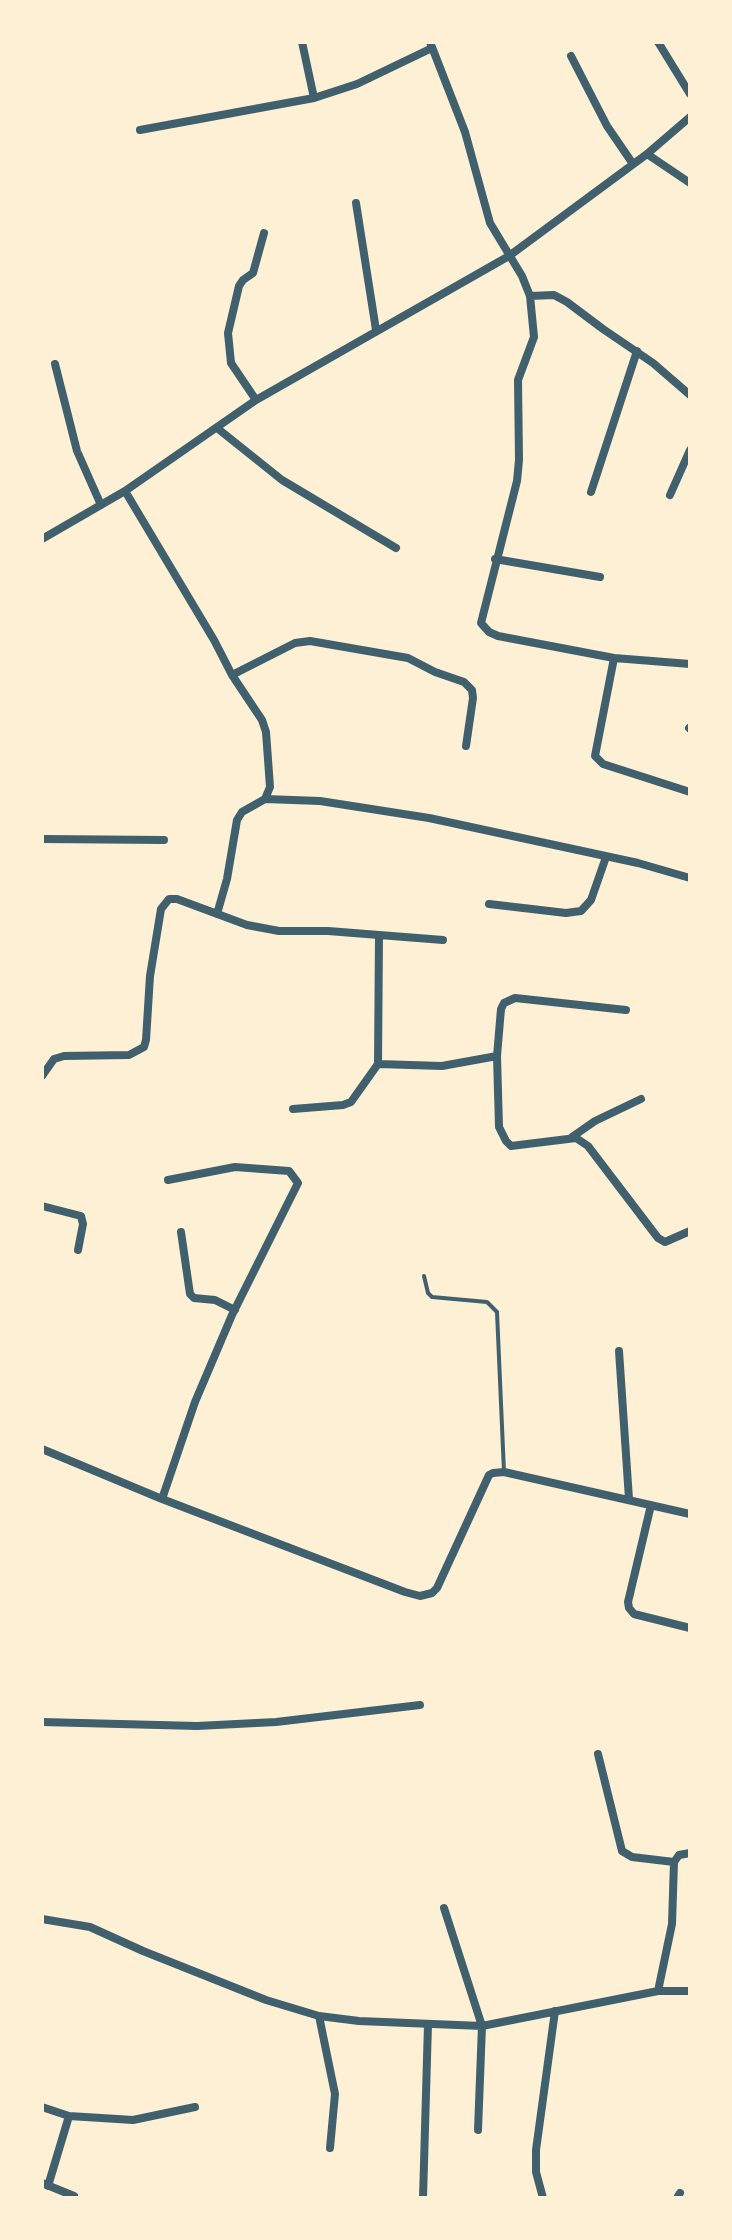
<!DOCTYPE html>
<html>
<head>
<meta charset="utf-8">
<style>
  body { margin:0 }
  #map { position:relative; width:732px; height:2240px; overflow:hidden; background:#fdf0d5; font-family:"Public Sans",sans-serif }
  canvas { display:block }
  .frame { position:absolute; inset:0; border:44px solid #fdf0d5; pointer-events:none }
</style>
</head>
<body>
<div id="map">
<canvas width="732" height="2240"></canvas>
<div class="frame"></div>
</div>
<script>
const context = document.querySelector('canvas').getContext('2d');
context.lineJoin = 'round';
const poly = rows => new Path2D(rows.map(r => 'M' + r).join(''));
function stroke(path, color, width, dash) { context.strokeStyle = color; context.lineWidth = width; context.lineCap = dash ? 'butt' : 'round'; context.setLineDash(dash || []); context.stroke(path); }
const service = poly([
  [424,1276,428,1293,432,1297,487,1302,497,1312,504,1472]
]);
const minor = poly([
  [302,42,314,98],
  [430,42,465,132,490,223,522,276,530,296,534,337,518,380,519,460,517,481,481,623,489,632,498,636,614,658,690,664],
  [658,42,690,94],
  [571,56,607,126,633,164],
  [140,130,314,98,357,84,432,48],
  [647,154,690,183],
  [356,203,376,330],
  [530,296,554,295,567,302,603,329,653,363,690,395],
  [55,364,77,451,101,505],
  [256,400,231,363,228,333,239,286,243,280,253,273,264,233],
  [217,428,282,480,396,548],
  [125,491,214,640,232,675,262,720,266,732,270,787,265,799,242,812,237,820,227,879,217,914],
  [591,492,637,351],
  [670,495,690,450],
  [42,539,125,491,256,400,509,256,647,154,690,117],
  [495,559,600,577],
  [614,658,595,756,603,764,690,792],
  [232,675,295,643,310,641,408,658,435,672,464,682,472,690,473,698,466,746],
  [689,728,690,729],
  [265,799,320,801,429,818,638,863,690,878],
  [42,839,164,840],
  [489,904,566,913,581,911,591,900,606,857],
  [626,1010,515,998,504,1003,501,1009,497,1056,499,1127,506,1141,511,1146,576,1138,588,1146,658,1238,665,1242,690,1231],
  [378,1064,442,1066,497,1056],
  [42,1076,54,1059,64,1056,129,1055,144,1047,146,1040,150,976,161,909,169,899,177,899,247,925,279,931,328,931,443,940],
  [293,1109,343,1105,351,1102,378,1064,379,935],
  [572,1137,595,1121,641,1099],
  [42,1206,81,1216,83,1224,78,1250],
  [181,1232,190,1294,194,1298,215,1300,235,1310],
  [619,1351,629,1499],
  [42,1449,162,1499,405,1592,420,1596,432,1593,437,1588,489,1475,493,1473,504,1472,690,1514],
  [162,1499,195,1402,232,1315,298,1183,289,1171,235,1167,168,1180],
  [651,1505,628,1602,629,1608,634,1614,690,1628],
  [42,1722,197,1726,276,1722,420,1705],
  [598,1754,622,1851,632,1857,674,1862],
  [444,1908,482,2026,478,2130],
  [42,1919,90,1927,143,1951,266,2000,319,2016,359,2021,482,2026,658,1991,690,1991],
  [658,1991,672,1924,674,1862,679,1855,690,1853],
  [319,2016,335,2094,330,2148],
  [42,2107,69,2116,133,2120,195,2107],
  [42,2183,74,2196],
  [48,2186,69,2116],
  [423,2198,428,2024],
  [543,2198,536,2172,536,2150,555,2011],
  [677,2198,680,2193]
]);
stroke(service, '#3f606c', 4);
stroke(minor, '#3f606c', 8);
</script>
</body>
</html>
